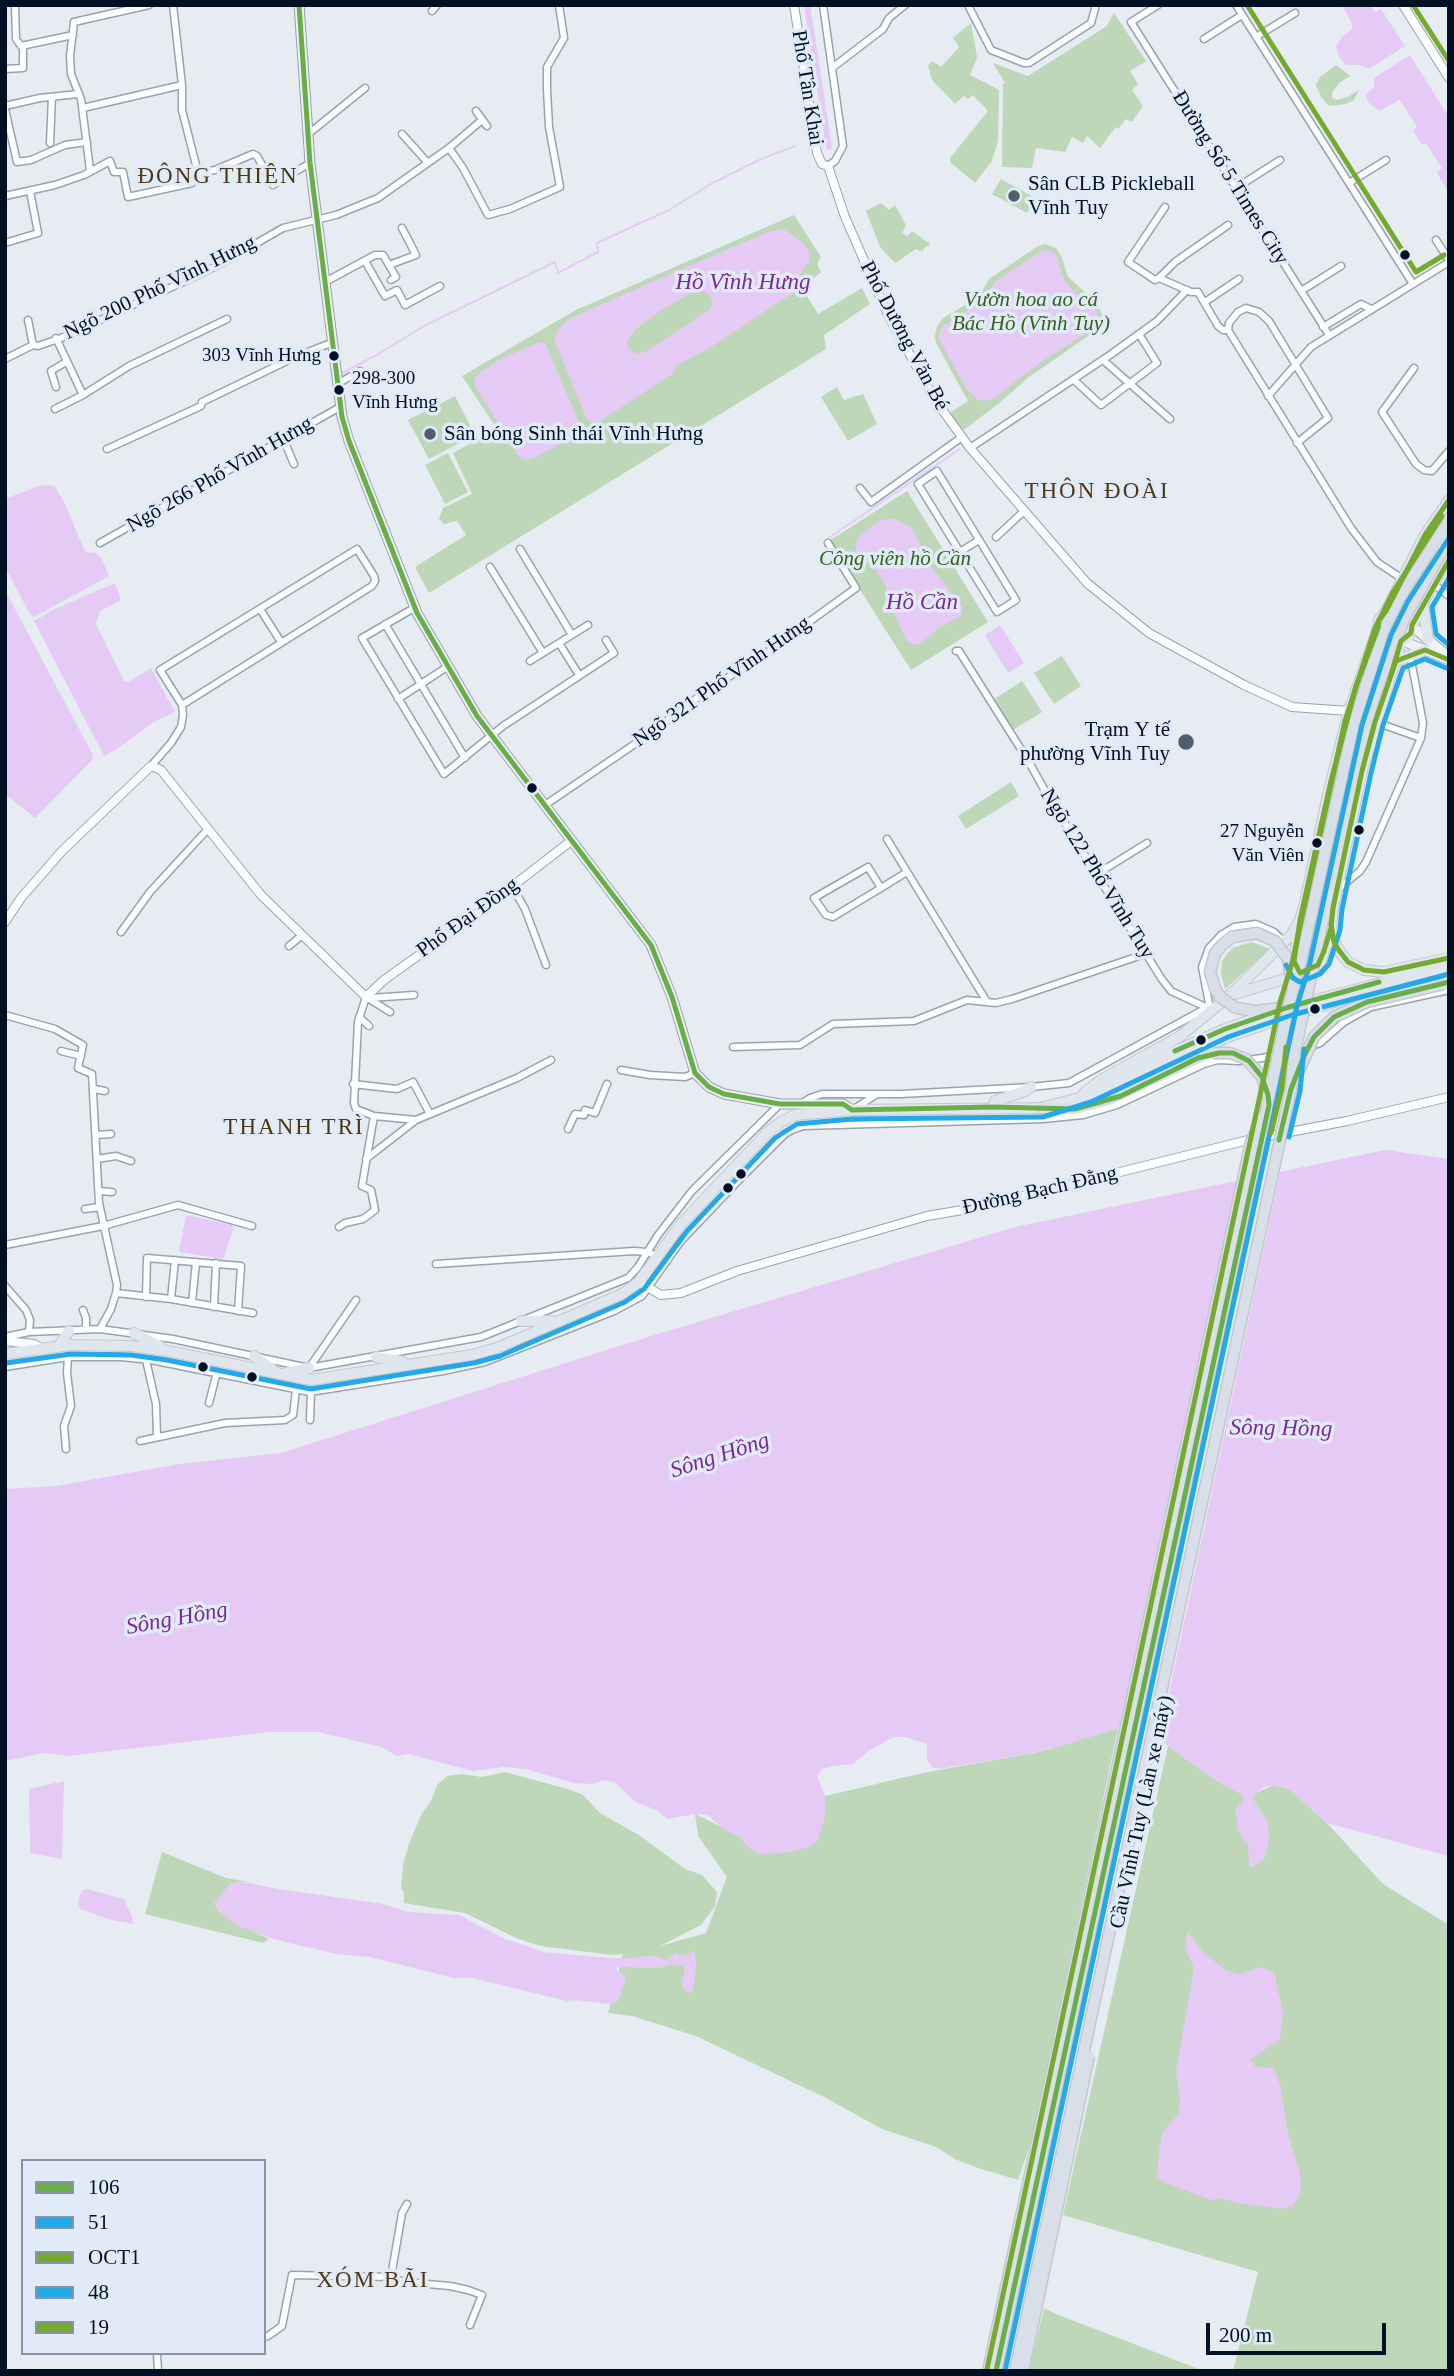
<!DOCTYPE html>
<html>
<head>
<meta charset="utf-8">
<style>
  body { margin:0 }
  #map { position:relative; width:1454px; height:2376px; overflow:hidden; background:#e6ecf2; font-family:"Times New Roman",serif }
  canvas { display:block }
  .frame { position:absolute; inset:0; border:7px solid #021024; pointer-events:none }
  .legend { position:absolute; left:21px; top:2159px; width:245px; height:196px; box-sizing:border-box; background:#e1ebf7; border:2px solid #8893a3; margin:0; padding:9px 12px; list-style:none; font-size:21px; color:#021024 }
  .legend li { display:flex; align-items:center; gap:14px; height:35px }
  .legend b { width:35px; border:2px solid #8893a3 }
  .scale { position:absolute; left:1206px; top:2323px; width:180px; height:32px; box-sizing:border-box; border:4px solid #021024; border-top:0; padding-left:9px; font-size:21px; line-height:24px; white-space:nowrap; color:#021024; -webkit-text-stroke:5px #e1ebf7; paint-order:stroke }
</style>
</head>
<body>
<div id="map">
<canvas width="1454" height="2376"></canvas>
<div class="frame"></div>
<ul class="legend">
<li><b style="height:9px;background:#6aae49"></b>106</li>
<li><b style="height:9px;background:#23a9e9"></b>51</li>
<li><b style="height:9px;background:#76aa2e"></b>OCT1</li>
<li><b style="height:9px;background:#23a9e9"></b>48</li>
<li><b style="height:9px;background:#76aa2e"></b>19</li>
</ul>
<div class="scale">200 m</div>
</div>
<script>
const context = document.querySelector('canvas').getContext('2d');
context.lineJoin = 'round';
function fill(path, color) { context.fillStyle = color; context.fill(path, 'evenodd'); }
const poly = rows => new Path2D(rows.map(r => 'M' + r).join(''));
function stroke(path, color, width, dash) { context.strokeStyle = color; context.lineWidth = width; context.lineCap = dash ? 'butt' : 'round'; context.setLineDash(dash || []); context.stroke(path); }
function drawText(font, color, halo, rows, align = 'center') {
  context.font = font + ' "Times New Roman",serif'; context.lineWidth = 7; context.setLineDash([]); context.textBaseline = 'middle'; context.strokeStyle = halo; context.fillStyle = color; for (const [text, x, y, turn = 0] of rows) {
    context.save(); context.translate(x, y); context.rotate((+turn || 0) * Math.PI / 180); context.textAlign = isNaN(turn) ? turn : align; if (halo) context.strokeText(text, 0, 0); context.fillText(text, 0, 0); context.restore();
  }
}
const green = poly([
  [1114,13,1146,61,1130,71,1138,84,1132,90,1143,106,1132,122,1126,119,1118,129,1116,127,1100,148,1087,136,1083,143,1072,137,1065,152,1036,148,1032,168,1002,167,1003,84,1005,83,993,63,1028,76,1107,26],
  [971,23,977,57,970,75,999,90,998,141,992,161,975,183,951,163,950,158,988,111,973,95,968,99,964,96,955,104,932,80,928,66,932,61,941,67,959,47,953,38],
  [1336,65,1350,76,1339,83,1332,93,1332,98,1336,100,1348,97,1359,90,1354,100,1346,104,1329,106,1321,97,1316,85,1320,77],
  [1001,179,1035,198,1027,213,992,194],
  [881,203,889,210,895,205,906,225,902,233,907,236,912,231,930,244,928,247,926,246,922,252,916,249,895,263,880,247,866,211],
  [794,215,821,257,817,264,821,272,802,288,818,314,862,288,870,304,824,335,826,349,429,593,415,567,466,535,457,521,444,524,439,519,443,508,472,494,453,453,497,429,462,376,576,310],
  [1045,244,1056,248,1062,258,1068,277,1098,304,1102,315,1101,323,1094,332,1029,377,998,404,961,432,948,414,968,401,936,343,935,336,937,326,943,318,979,297,989,279,1038,246],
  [837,387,844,400,863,394,877,424,848,441,821,397],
  [455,396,475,435,429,459,408,420],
  [448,453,468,492,445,504,425,465],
  [907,491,988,622,911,670,829,541],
  [1062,656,1081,686,1054,704,1034,673],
  [1022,681,1042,712,1013,730,993,700],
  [1011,782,1019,796,966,829,958,816],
  [1251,942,1270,949,1225,989,1221,973,1222,961,1232,948],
  [1118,1728,1032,2139,1018,2180,981,2169,957,2160,936,2147,882,2129,826,2098,696,2036,632,2016,608,2013,623,1954,612,1955,540,1946,516,1938,465,1913,404,1903,404,1892,401,1889,403,1865,409,1844,421,1815,431,1801,437,1785,447,1776,461,1774,482,1777,505,1772,571,1790,583,1795,600,1813,639,1835,685,1869,702,1875,717,1892,715,1906,701,1925,660,1946,706,1933,727,1877,698,1836,695,1814,734,1833,774,1829,825,1796,923,1773,1043,1751],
  [1168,1746,1219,1782,1241,1794,1254,1794,1273,1785,1289,1789,1327,1823,1383,1884,1449,1925,1449,2371,1233,2371,1258,2272,1063,2215],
  [162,1852,226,1878,248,1882,231,1883,215,1903,218,1910,228,1919,269,1939,263,1943,145,1914],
  [1044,2308,1056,2314,1204,2371,1029,2371]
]);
const water = poly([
  [1342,5,1370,5,1375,12,1381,9,1405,46,1369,69,1360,65,1346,65,1339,57,1336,46,1342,37,1352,29,1352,24],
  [1410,55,1449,117,1447,190,1437,173,1442,168,1426,143,1422,145,1413,130,1417,127,1400,100,1379,111,1368,102,1366,95,1374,86,1374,78],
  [784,229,803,243,810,253,809,263,803,268,799,278,802,284,794,292,711,347,676,366,672,374,597,423,587,420,554,339,559,328,569,319,627,293,768,232],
  [703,291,710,296,713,304,709,310,647,351,637,354,629,350,627,342,635,330,661,310,689,294],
  [1043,250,1053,252,1057,257,1064,280,1071,289,1092,305,1097,312,1097,321,1088,332,1038,364,996,397,985,401,978,400,966,388,939,339,939,334,943,326,978,304,986,296,995,282],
  [540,342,545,343,582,429,580,432,557,446,530,460,524,460,518,455,476,388,474,380,479,373,500,359],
  [50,485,55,486,65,504,84,549,86,552,96,553,102,559,109,576,34,617,30,614,5,567,5,499,38,486],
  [895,519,910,527,914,532,929,564,962,607,961,616,940,627,921,643,914,645,906,640,894,613,885,584,877,571,856,552,856,542,861,534,880,520],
  [115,583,121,600,100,611,96,624,124,681,128,682,151,668,175,712,154,722,117,749,104,756,34,621,55,609],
  [5,590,93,755,93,759,35,818,5,794],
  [1000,625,1024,663,1008,673,985,635],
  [1385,1150,1449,1159,1449,1856,1327,1823,1289,1789,1273,1785,1264,1787,1254,1794,1254,1800,1268,1822,1269,1842,1264,1859,1252,1867,1249,1866,1248,1845,1242,1839,1238,1828,1235,1809,1244,1800,1241,1794,1219,1782,1168,1746,1145,1720,1043,1751,940,1769,932,1767,927,1760,927,1744,905,1737,894,1737,870,1750,853,1764,834,1766,822,1769,817,1776,825,1796,825,1816,818,1840,812,1846,791,1852,759,1854,747,1846,741,1838,723,1829,708,1815,695,1814,667,1819,657,1810,637,1803,614,1782,603,1780,593,1784,573,1783,526,1769,504,1767,473,1771,408,1754,396,1756,382,1747,318,1732,269,1732,69,1756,44,1753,5,1761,5,1489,56,1486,180,1464,281,1453,648,1337,1015,1227],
  [186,1215,232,1225,233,1230,223,1259,179,1252],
  [64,1781,62,1859,30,1853,29,1789],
  [231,1883,249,1883,278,1889,383,1904,408,1912,459,1915,505,1939,544,1952,610,1958,634,1958,653,1955,666,1960,675,1953,683,1956,695,1951,696,1969,693,1989,691,1993,684,1990,681,1982,685,1971,683,1966,672,1964,659,1968,618,1967,616,1970,626,1976,624,1985,621,1989,621,1996,617,2002,608,2004,577,2000,567,2001,472,1978,454,1978,370,1957,336,1954,277,1940,241,1927,228,1919,218,1910,215,1902],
  [87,1889,124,1899,132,1917,133,1924,107,1919,81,1909,78,1906,79,1898,82,1891],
  [1188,1931,1202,1951,1225,1970,1239,1974,1260,1967,1274,1973,1283,2012,1280,2039,1250,2060,1256,2067,1274,2068,1280,2085,1288,2134,1300,2173,1301,2187,1298,2198,1292,2206,1282,2209,1239,2203,1220,2198,1212,2200,1166,2183,1157,2177,1159,2150,1163,2131,1178,2115,1180,2101,1176,2072,1194,1968,1185,1947]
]);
const pier = poly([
  [1281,1168,1159,1740,1144,1724,1123,1730,1242,1176]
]);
const stream = poly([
  [823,139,827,138],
  [342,373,375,356,424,326,555,262,558,273,598,252,597,243,669,210,711,184,761,159,795,146],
  [830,537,960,449]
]);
const canal = poly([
  [807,5,829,147]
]);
const minor = poly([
  [15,5,16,39,21,46,73,35],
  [173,5,182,85,182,110,198,173,215,170,253,154,257,156,273,185,310,163],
  [823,5,843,146,835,161,828,166],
  [968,5,991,50,1024,63,1029,63,1091,23,1096,5],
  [1158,5,1131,22,1329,335],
  [1236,5,1413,284],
  [432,11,437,5],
  [1256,37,1295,13],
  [1204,39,1242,15],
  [832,68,883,29,889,18,905,5],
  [5,69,23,68,23,46],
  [5,106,40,98,78,94],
  [83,108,182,85],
  [5,109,17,162,31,160,65,145,87,142],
  [476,111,487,126],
  [402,134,428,163],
  [307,135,365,88],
  [50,143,52,97],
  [449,148,463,168,488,215,510,209,560,187,549,127,547,89,547,67,564,38,559,5],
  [90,170,81,99,71,74,70,56,74,22,149,5],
  [1349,183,1386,160],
  [1236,188,1280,160],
  [5,196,55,185,84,175,110,161,114,172,123,172,128,197,192,183,199,174],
  [1165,207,1128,262,1155,280,1159,278,1191,292,1198,292,1218,326,1223,330,1228,330],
  [1436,240,1449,260],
  [5,243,38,233,30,191],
  [365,261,385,296,397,290,405,305,440,286],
  [389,265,416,255,402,228],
  [1159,278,1175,262,1228,225],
  [325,282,375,255,383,255,396,277,391,280],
  [1301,291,1341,266],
  [1205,302,1239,279],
  [28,320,33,345],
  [1323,327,1361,304,1371,309],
  [1228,330,1351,528,1377,562,1401,578],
  [1228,330,1229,323,1238,312,1246,308,1259,312,1269,321,1328,418,1297,443],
  [56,338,83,395],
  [5,359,33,345,38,346,61,338,196,276,224,262,283,228,336,215,378,198,449,148,482,120],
  [1103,360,1170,419],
  [1414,368,1382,412,1416,464,1424,470,1432,471,1449,451],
  [1074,380,1101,405,1157,363,1139,334],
  [337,384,360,371],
  [56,387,51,371,66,362],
  [1268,396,1311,347,1449,262],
  [55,409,83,395,129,366,227,319],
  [283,438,294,464],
  [970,448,1110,355,1157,321,1187,290],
  [107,449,201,406,202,402,293,358,331,343],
  [937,471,1016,600,997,612,918,484,937,471],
  [860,488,871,502,962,437],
  [996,537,1023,512],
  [100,543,340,407],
  [520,549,572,635],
  [950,558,979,540],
  [490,567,543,653],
  [1433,584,1449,596],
  [414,608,362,638,444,774,503,726,614,653,606,640],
  [260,609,281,642],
  [385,624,465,758],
  [559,643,579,675],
  [956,651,959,651,1029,762,1045,791,1161,978,1171,991,1210,1009],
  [530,661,588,625],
  [398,699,447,667],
  [1375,722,1421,738],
  [151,766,171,743,181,727,183,715,182,705,160,670,357,549,374,576,375,581,372,586,182,705],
  [545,805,651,733,701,695,770,650,856,588,828,543],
  [887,839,987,1002],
  [1097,874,1147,843],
  [512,886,525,909,546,965],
  [881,888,868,867,814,898,826,915,833,917,881,888,907,872],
  [1337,890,1360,871,1366,862,1421,738,1423,723,1410,655],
  [121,932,150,892,207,830],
  [289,946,301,936],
  [370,998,414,995],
  [1210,1009,1202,967,1209,948,1221,935,1234,927,1256,924,1274,932,1285,943],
  [390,1012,366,997,358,1022,354,1103,356,1109,374,1116,416,1120,517,1078,551,1060],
  [5,1015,55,1029,83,1045,78,1068,92,1074,99,1203,117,1285,116,1293,111,1309,100,1329],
  [359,1017,369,1026],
  [733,1047,800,1045,833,1024,914,1021,967,1000,996,1003,1012,999,1145,954],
  [1309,1047,1320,1043,1344,1022,1371,1007,1449,990],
  [61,1051,81,1056],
  [621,1070,650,1075,685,1077,695,1073],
  [353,1084,397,1089,413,1082,430,1114],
  [94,1089,105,1091],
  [803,1103,810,1098,822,1094,901,1094,1031,1087,1069,1083,1201,1011,1208,1009],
  [854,1109,877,1094],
  [568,1129,575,1114,584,1115,585,1110,595,1113,607,1084],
  [96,1135,111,1134],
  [97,1159,116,1156,131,1161],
  [366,1159,416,1120],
  [99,1191,112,1192],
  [85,1209,100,1207],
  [339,1227,345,1223,363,1219,375,1210,371,1190,362,1186,374,1116],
  [5,1245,103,1226,178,1205,252,1226],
  [436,1264,634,1251,647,1252,657,1256],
  [5,1286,26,1310,30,1320,29,1332],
  [116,1293,171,1299,253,1313],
  [146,1297,147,1258,241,1266,238,1311],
  [171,1299,175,1260],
  [192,1303,196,1262],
  [214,1307,216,1263],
  [83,1310,86,1318,86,1329],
  [5,1337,29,1332,100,1329,173,1339,309,1368,481,1337,628,1278,638,1267,658,1235,692,1191,780,1104],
  [146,1360,156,1404,157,1436],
  [5,1367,68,1357,121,1357,151,1360,310,1392,443,1371,485,1362,614,1311,642,1296,681,1241,743,1176,785,1134,792,1130,803,1126,1043,1119,1083,1115,1117,1105,1204,1064,1218,1060,1239,1061,1262,1058,1295,1051],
  [309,1368,356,1300],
  [209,1403,217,1372],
  [310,1420,311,1391],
  [140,1441,225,1423,285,1420,293,1415,296,1390],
  [66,1449,64,1426,71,1406,67,1373,68,1357],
  [391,2277,402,2213,407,2204],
  [264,2337,268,2336,282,2326,292,2275,391,2277,404,2282,450,2286,468,2290,482,2295,470,2325],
  [157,2353,158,2371]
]);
const tertiary = poly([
  [794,5,817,153,822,164,828,166,845,217,888,315,935,400,970,448,1087,583,1149,633,1244,685,1292,707,1349,711],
  [1403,5,1449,78],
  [5,922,21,898,62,851,151,766,161,770,261,895,366,997,384,980,475,915,571,841],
  [639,1282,661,1295,681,1293,737,1271,927,1216,980,1207,1248,1140,1347,1121,1449,1097],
  [5,1341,34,1344,43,1349]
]);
const secondary = poly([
  [299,5,310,163,342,417,349,441,417,613,477,716,651,945,672,997,695,1073,709,1087,724,1094,780,1104,843,1104,852,1110],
  [1412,626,1449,657],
  [1403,641,1449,660]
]);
const primary = poly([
  [1423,606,1428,639],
  [1379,633,1382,638,1392,643,1397,643,1408,637,1412,625,1433,584,1449,560],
  [1401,641,1362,771,1333,908,1331,928,1334,942,1342,955,1348,962,1364,970,1384,972,1449,958],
  [1396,661,1425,650],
  [1299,928,1294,961,1300,973],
  [1228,996,1288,978,1315,967,1321,961,1330,931],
  [1105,1086,1169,1054,1225,1029,1289,1007,1449,965],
  [1084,1093,1101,1080,1179,1037,1228,997,1292,934,1300,920,1304,907,1328,795,1349,711,1378,628,1379,620,1386,611,1425,535,1449,500],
  [993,1107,995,1101,1025,1091,1031,1087],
  [521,1321,552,1321],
  [134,1333,161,1347],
  [58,1347,69,1331],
  [5,1354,70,1345,132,1346,168,1351,311,1380,472,1355,497,1348,622,1294,639,1282,681,1224,769,1131,781,1122,795,1115,852,1110,1041,1108,1118,1088,1230,1036,1280,1019,1350,997,1449,974],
  [254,1356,273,1370],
  [376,1357,403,1362],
  [287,1373,309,1368]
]);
const trunk = poly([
  [1236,1008,1256,1011,1289,1007],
  [1041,1108,1075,1109,1109,1100,1198,1058,1213,1053]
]);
const trunkBridge = poly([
  [1236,1008,1220,997,1215,988,1210,972,1215,953,1222,945,1232,937,1257,933,1275,941,1288,959,1292,984],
  [1213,1053,1230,1053,1246,1059,1262,1077,1268,1096],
  [1295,1079,1314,1037,1334,1017,1367,1002,1444,984],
  [988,2371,1251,1142,1262,1117],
  [996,2371,1289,1004,1300,965,1354,723,1383,632,1400,597,1449,521],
  [1015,2371,1291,1089,1294,1056,1359,752,1375,694,1404,619,1449,539],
  [1023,2371,1089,2056]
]);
const bus1 = poly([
  [299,5,310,163,342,417,349,441,417,613,477,716,651,945,672,997,695,1073,709,1087,724,1094,780,1104,843,1104,852,1110],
  [1175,1051,1225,1029,1289,1007,1379,982],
  [852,1110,993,1107,1075,1109,1121,1096,1198,1058,1219,1053,1233,1053,1249,1061,1262,1077,1268,1095,1269,1105,996,2371],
  [1279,1140,1291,1089,1304,1056,1314,1037,1334,1017,1367,1002,1449,982]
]);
const bus2 = poly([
  [1449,578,1432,607,1436,634,1449,645],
  [1286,965,1293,978,1300,982,1320,974,1329,964,1340,930,1342,909,1371,773,1383,725,1403,668,1425,659,1446,668],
  [1289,1137,1300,1091,1304,1049],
  [1005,2371,1297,1006,1309,967,1362,725,1391,635,1408,601,1449,538]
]);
const bus3 = poly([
  [1247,5,1416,272,1444,255],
  [1413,5,1449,61],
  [1271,1133,1282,1088,1286,1047],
  [987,2369,1280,1002,1292,963,1345,721,1375,628,1393,592,1442,516]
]);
const bus4 = poly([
  [6,1363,71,1354,131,1355,167,1360,311,1389,474,1363,500,1356,625,1302,644,1289,688,1230,775,1138,797,1124,852,1119,1043,1117,1091,1102,1228,1037,1292,1015,1449,974]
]);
const bus5 = poly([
  [1396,661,1375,722,1362,771,1333,908,1331,928,1324,951,1318,965,1300,973,1294,961,1300,920,1330,785,1356,686,1378,628,1379,620,1386,611,1425,535,1449,500],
  [1396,661,1425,650,1449,660],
  [1390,678,1401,641,1411,633,1412,625,1449,560],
  [1331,924,1334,942,1338,949,1348,962,1364,970,1384,972,1449,958]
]);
const markers = [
  [1014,196,7,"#525d6c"],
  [1405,255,6,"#021024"],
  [334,356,6,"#021024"],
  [339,390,6,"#021024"],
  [430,434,7,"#525d6c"],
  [1186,742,9,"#525d6c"],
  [532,788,6,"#021024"],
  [1359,830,6,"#021024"],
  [1317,843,6,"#021024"],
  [1315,1009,6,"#021024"],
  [1201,1040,6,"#021024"],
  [741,1174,6,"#021024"],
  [728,1188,6,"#021024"],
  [203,1367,6,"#021024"],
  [252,1377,6,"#021024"]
];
const busNames = [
  ["303 Vĩnh Hưng",321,356],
  ["298-300",352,379,"left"],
  ["Vĩnh Hưng",352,403,"left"],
  ["27 Nguyễn",1304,832],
  ["Văn Viên",1304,856]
];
const streetNames = [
  ["Phố Tân Khai",807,88,81],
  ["Đường Số 5 Times City",1230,178,58],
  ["Ngõ 200 Phố Vĩnh Hưng",160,288,-26],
  ["Phố Dương Văn Bé",904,336,62],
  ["Ngõ 266 Phố Vĩnh Hưng",220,475,-30],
  ["Ngõ 321 Phố Vĩnh Hưng",722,682,-35],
  ["Ngõ 122 Phố Vĩnh Tuy",1097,874,58],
  ["Phố Đại Đồng",468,918,-36],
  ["Đường Bạch Đằng",1040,1191,-13],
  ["Cầu Vĩnh Tuy (Làn xe máy)",1142,1812,-78]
];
const poiNames = [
  ["Sân CLB Pickleball",1028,184],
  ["Vĩnh Tuy",1028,208],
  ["Sân bóng Sinh thái Vĩnh Hưng",444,434],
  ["Trạm Y tế",1170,730,"right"],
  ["phường Vĩnh Tuy",1170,754,"right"]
];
const parkNames = [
  ["Vườn hoa ao cá",1031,300],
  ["Bác Hồ (Vĩnh Tuy)",1031,324],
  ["Công viên hồ Cần",895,559]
];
const neighbourhoodNames = [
  ["ĐÔNG THIÊN",218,177],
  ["THÔN ĐOÀI",1097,492],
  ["THANH TRÌ",294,1128],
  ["XÓM BÃI",373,2281]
];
const waterNames = [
  ["Hồ Vĩnh Hưng",743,283],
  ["Hồ Cần",922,603],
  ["Sông Hồng",1281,1429,1],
  ["Sông Hồng",720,1456,-18],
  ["Sông Hồng",177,1619,-10]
];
fill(green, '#bed7b8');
fill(water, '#e6caf6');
fill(pier, '#e6ecf2');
stroke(stream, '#e6caf6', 2);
stroke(canal, '#e6caf6', 6);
stroke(minor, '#99a3b0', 9);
stroke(tertiary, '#99a3b0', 10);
stroke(secondary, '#99a3b0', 11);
stroke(primary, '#c4c8ce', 12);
stroke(trunk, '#c4c8ce', 13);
stroke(minor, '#fbfcfd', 6);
stroke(tertiary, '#fbfcfd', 8);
stroke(secondary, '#eef1f5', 9);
stroke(primary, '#e0e6ee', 10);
stroke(trunk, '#d8dfe9', 10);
stroke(trunkBridge, '#c4c8ce', 13, []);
stroke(trunkBridge, '#d8dfe9', 10);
stroke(bus1, '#6aae49', 5);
stroke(bus2, '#23a9e9', 5);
stroke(bus3, '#76aa2e', 5);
stroke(bus4, '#23a9e9', 5);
stroke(bus5, '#76aa2e', 5);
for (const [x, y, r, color] of markers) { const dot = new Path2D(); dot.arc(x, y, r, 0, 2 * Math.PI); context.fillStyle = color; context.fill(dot); stroke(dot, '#e1ebf7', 2.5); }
drawText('19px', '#021024', '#e1ebf7', busNames, 'right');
drawText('21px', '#021024', '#e1ebf7', streetNames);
drawText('21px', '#021024', '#e1ebf7', poiNames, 'left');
drawText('italic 21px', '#35601a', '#e1ebf7', parkNames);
context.letterSpacing = '2px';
drawText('23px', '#4e3814', '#e1ebf7', neighbourhoodNames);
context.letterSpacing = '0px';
drawText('italic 23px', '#7d279b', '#e1ebf7', waterNames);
</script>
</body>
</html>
